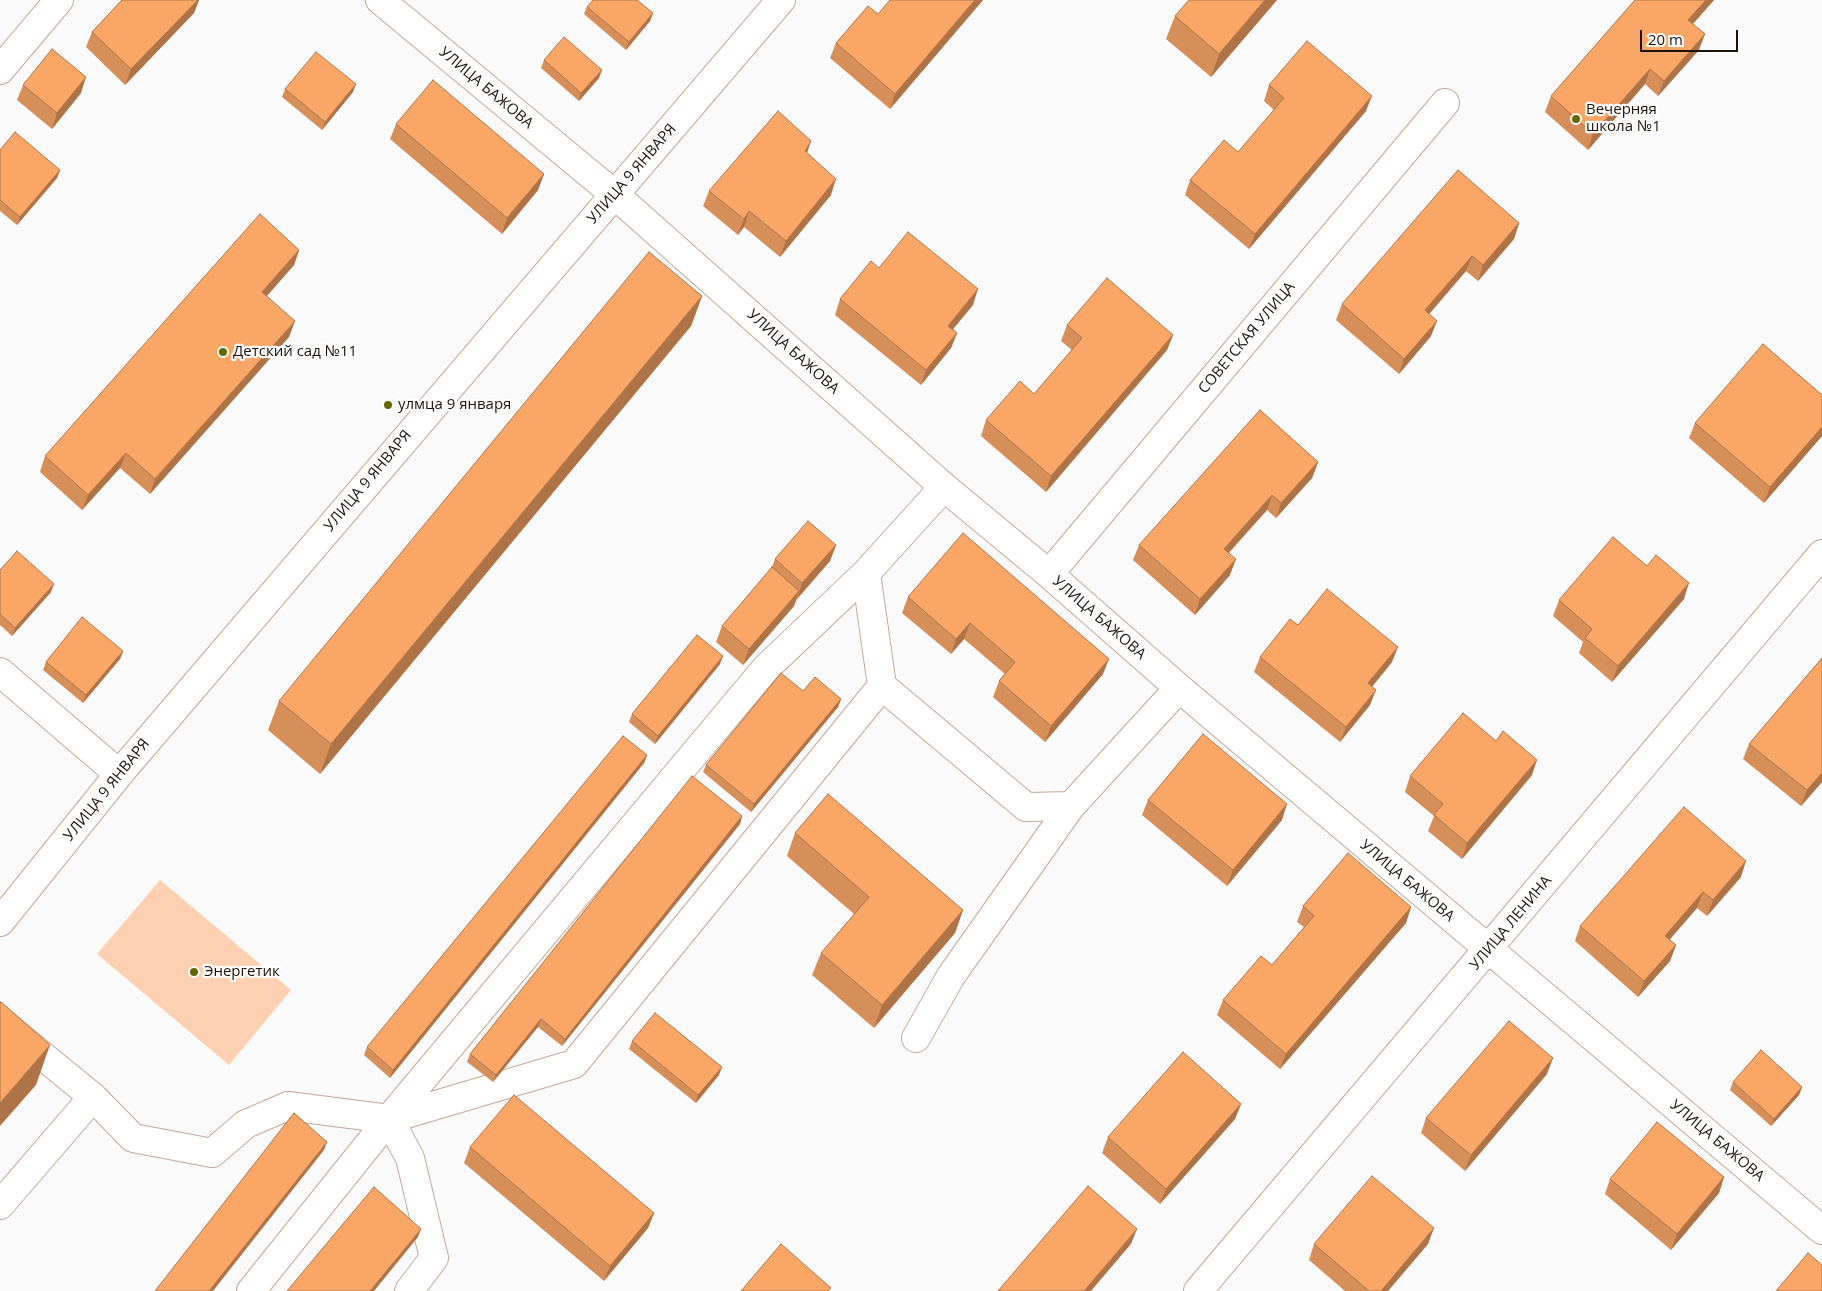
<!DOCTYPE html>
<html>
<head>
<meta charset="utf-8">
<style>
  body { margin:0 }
  #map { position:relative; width:1822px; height:1291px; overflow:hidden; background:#fafafa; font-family:"Open Sans",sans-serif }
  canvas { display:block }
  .scale { position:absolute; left:1640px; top:30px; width:98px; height:22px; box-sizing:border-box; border:2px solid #1d120a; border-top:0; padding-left:6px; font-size:15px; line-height:18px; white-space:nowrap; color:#1d120a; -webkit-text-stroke:4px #fff; paint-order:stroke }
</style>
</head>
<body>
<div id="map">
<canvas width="1822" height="1291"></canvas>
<div class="scale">20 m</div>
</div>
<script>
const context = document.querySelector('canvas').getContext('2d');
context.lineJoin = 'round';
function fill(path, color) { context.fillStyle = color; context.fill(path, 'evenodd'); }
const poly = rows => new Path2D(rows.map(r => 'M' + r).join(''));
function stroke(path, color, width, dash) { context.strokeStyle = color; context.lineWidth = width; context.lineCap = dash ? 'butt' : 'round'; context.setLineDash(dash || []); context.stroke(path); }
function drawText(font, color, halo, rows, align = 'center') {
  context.font = font + ' "Open Sans",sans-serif'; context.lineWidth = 4.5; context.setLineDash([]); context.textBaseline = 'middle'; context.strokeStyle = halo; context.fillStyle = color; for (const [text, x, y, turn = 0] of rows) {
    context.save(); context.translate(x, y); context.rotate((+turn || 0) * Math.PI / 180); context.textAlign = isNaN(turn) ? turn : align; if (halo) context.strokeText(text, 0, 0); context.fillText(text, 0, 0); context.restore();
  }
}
const green = poly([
  [160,880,291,990,229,1065,97,954]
]);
const minor = poly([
  [380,0,614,194,944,487,1049,574,1179,688,1822,1230],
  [0,70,59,0],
  [866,573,882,686,1026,807,1071,806,1179,688],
  [1049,574,1445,103],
  [0,672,119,774],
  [0,922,119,774,781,0],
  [0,1021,93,1097,0,1205],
  [916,1038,951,976,1071,806],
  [93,1097,133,1138,212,1153,246,1124,288,1106,389,1119,410,1158,434,1258,409,1291],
  [389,1119,574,1064,882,686],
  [251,1291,389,1119,766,668,866,573,944,487],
  [1198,1291,1822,554]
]);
const wall = poly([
  [122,0,199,0,194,13,125,85,86,47,92,32],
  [983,0,890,109,830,58,836,43,878,14],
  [1189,0,1277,0,1211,77,1166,39,1175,16],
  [1635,0,1714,0,1693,24,1699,50,1658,96,1645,84,1588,150,1545,112,1551,96],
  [587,7,653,13,650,21,626,50,584,14],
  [544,60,599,78,579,101,541,68],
  [23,85,81,93,52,129,17,100],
  [1269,85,1366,111,1249,249,1185,195,1190,180,1238,152,1274,110,1264,101],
  [285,89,353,92,322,130,282,97],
  [396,124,544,174,538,190,502,234,390,139],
  [0,150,60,170,57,178,17,225,0,211],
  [807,153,831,195,780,257,744,227,738,235,703,206,709,191],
  [1519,223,1514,239,1478,281,1466,271,1429,314,1431,336,1399,374,1336,320,1342,304],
  [299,250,294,265,267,296,289,337,150,494,120,468,82,510,40,472,45,456],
  [879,268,973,305,953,329,957,333,951,348,921,385,835,315,840,299],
  [702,296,691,326,320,774,268,730,279,701],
  [1067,325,1173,335,1167,350,1046,492,981,436,986,420,1034,394,1072,350,1061,341],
  [1822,395,1822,436,1764,503,1689,438,1695,423],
  [1318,462,1312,478,1276,518,1267,510,1229,553,1230,575,1195,615,1133,560,1139,545],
  [836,545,830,561,797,599,794,606,743,665,716,642,722,626,772,567,775,559],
  [0,570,51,592,12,636,0,625],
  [908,597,1103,674,1045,742,993,697,999,681,1005,674,964,639,951,654,902,613],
  [1684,599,1612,682,1579,653,1583,642,1553,616,1559,600],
  [1298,625,1392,662,1372,687,1370,705,1340,742,1254,672,1260,657],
  [123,651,120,659,83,703,43,670,46,662],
  [1822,658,1822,782,1801,806,1743,759,1749,744],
  [720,664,655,744,629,722,632,714],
  [803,691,841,699,838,707,751,812,703,772,706,765],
  [647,755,644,763,390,1078,364,1055,367,1047],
  [1532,775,1462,859,1428,831,1434,816,1405,792,1410,776],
  [1148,800,1282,820,1227,886,1142,815],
  [742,816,740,824,562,1046,538,1027,493,1082,467,1062,470,1054],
  [795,833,963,910,955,933,874,1028,812,975,821,953,854,914,787,856],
  [1741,877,1707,916,1697,908,1669,940,1676,945,1670,961,1638,997,1575,941,1580,926],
  [1303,906,1411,907,1406,923,1280,1069,1217,1015,1223,1000,1272,965,1304,927,1297,922],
  [632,1041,719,1075,696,1103,629,1049],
  [1547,1074,1465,1171,1421,1133,1426,1118],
  [1733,1082,1802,1087,1799,1095,1771,1126,1730,1090],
  [1241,1104,1235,1119,1160,1204,1102,1153,1108,1137],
  [470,1147,654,1213,648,1228,604,1281,464,1163],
  [1724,1177,1719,1193,1671,1250,1605,1194,1610,1179],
  [1314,1244,1428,1244,1388,1291,1345,1291,1309,1260]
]);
const shadedWall = poly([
  [198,0,199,0,194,13,125,85,131,69],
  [975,0,983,0,890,109,895,94],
  [1265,0,1277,0,1211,77,1219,54],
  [1706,0,1714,0,1682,36,1688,20],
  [653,13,650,21,626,50,629,42],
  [1705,34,1699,50,1658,96,1664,81],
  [1650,69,1645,84,1588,150,1593,134],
  [602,70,599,78,579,101,581,93],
  [86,77,81,93,52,129,57,113],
  [356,84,353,92,322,130,325,122],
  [1372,96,1366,111,1249,249,1255,234],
  [811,141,806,156,805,151],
  [60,170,57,178,17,225,20,217],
  [544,174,538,190,502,234,507,218],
  [836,179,831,195,780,257,786,241],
  [749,211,744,227,738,235,744,219],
  [1519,223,1514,239,1478,281,1483,265],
  [299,250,294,265,256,308,262,292],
  [1472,256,1466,271,1419,326,1425,310],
  [978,289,973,305,943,341,948,326],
  [702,296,691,326,320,774,331,744],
  [295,321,289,337,150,494,155,479],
  [1437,321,1431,336,1399,374,1404,359],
  [957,333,951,348,921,385,926,370],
  [1173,335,1167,350,1046,492,1051,476],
  [1822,427,1822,436,1764,503,1770,487],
  [126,453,120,468,82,510,88,495],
  [1318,462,1312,478,1276,518,1281,503],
  [1272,495,1267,510,1218,564,1224,549],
  [836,545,830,561,797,599,802,583],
  [1236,559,1230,575,1195,615,1200,599],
  [1689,583,1684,599,1612,682,1618,666],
  [54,584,51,592,12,636,15,628],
  [799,591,794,606,743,665,749,649],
  [970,623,964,639,951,654,956,639],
  [1398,647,1392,662,1362,699,1368,683],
  [123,651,120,659,83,703,86,695],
  [723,656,720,664,655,744,658,736],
  [1109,659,1103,674,1045,742,1051,726],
  [1376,690,1370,705,1340,742,1346,727],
  [841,699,838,707,751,812,754,804],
  [647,755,644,763,390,1078,393,1070],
  [1537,760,1532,775,1462,859,1467,843],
  [1822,773,1822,782,1801,806,1807,790],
  [1287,804,1282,820,1227,886,1233,870],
  [742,816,740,824,562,1046,565,1039],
  [1746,861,1741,877,1707,916,1713,900],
  [1703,892,1697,908,1659,952,1665,936],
  [1411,907,1406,923,1280,1069,1286,1054],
  [963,910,955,933,874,1028,882,1005],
  [1676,945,1670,961,1638,997,1644,981],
  [541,1019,538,1027,493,1082,496,1075],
  [50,1045,36,1085,0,1126,0,1103],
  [1553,1058,1547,1074,1465,1171,1471,1155],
  [722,1067,719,1075,696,1103,698,1095],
  [1802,1087,1799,1095,1771,1126,1774,1119],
  [1241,1104,1235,1119,1160,1204,1166,1189],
  [327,1142,324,1150,213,1291,209,1291],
  [1724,1177,1719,1193,1671,1250,1677,1234],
  [654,1213,648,1228,604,1281,610,1266],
  [1434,1228,1428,1244,1388,1291,1381,1291],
  [421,1229,418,1237,374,1291,370,1291],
  [1137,1229,1131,1244,1091,1291,1084,1291]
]);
const building = poly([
  [122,0,198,0,131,69,92,32,122,0],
  [593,0,637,0,653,13,629,42,587,7,593,0],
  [890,0,975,0,895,94,836,43,868,6,878,14,890,0],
  [1189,0,1265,0,1219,54,1175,16,1189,0],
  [1635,0,1706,0,1688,20,1705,34,1664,81,1650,69,1593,134,1551,96,1635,0],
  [564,37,602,70,581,93,544,60,564,37],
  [1307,41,1372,96,1255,234,1190,180,1224,140,1238,152,1284,98,1269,85,1307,41],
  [52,49,86,77,57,113,23,85,52,49],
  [316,52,356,84,325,122,285,89,316,52],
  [433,80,544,174,507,218,396,124,433,80],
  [778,111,811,141,805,151,836,179,786,241,749,211,744,219,709,191,778,111],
  [15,132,60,170,20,217,0,200,0,150,15,132],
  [1458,170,1519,223,1483,265,1472,256,1425,310,1437,321,1404,359,1342,304,1458,170],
  [260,214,299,250,262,292,295,321,155,479,126,453,88,495,45,456,260,214],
  [908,232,978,289,948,326,957,333,926,370,840,299,871,261,879,268,908,232],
  [649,252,702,296,331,744,279,701,649,252],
  [1107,278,1173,335,1051,476,986,420,1020,381,1034,394,1082,338,1067,325,1107,278],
  [1763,344,1822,395,1822,427,1770,487,1695,423,1763,344],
  [1260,410,1318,462,1281,503,1272,495,1224,549,1236,559,1200,599,1139,545,1260,410],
  [808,521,836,545,802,583,775,559,808,521],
  [963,533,1109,659,1051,726,999,681,1015,662,970,623,956,639,908,597,963,533],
  [1613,537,1647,566,1656,555,1689,583,1618,666,1585,638,1592,629,1559,600,1613,537],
  [17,551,54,584,15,628,0,614,0,570,17,551],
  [772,567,799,591,749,649,722,626,772,567],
  [1327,589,1398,647,1368,683,1376,690,1346,727,1260,657,1290,619,1298,625,1327,589],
  [82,617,123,651,86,695,46,662,82,617],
  [697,635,723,656,658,736,632,714,697,635],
  [1822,658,1822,773,1807,790,1749,744,1822,658],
  [781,673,803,691,815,677,841,699,754,804,706,765,781,673],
  [1463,713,1496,741,1503,731,1537,760,1467,843,1434,815,1443,804,1410,776,1463,713],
  [1203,734,1287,804,1233,870,1148,800,1203,734],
  [623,736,647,755,393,1070,367,1047,623,736],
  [692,776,742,816,565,1039,541,1019,496,1075,470,1054,692,776],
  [828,794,963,910,882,1005,821,953,869,897,795,833,828,794],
  [1684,807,1746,861,1713,900,1703,892,1665,936,1676,945,1644,981,1580,926,1684,807],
  [1348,853,1411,907,1286,1054,1223,1000,1261,956,1272,965,1314,916,1303,906,1348,853],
  [1,1002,50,1045,0,1103,0,1003,1,1002],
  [655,1013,722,1067,698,1095,632,1041,655,1013],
  [1509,1021,1553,1058,1471,1155,1426,1118,1509,1021],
  [1761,1050,1802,1087,1774,1119,1733,1082,1761,1050],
  [1183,1052,1241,1104,1166,1189,1108,1137,1183,1052],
  [514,1095,654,1213,610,1266,470,1147,514,1095],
  [294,1113,327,1142,209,1291,155,1291,294,1113],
  [1657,1122,1724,1177,1677,1234,1610,1179,1657,1122],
  [1372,1176,1434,1228,1381,1291,1369,1291,1314,1244,1372,1176],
  [1088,1186,1137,1229,1084,1291,998,1291,1088,1186],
  [374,1187,421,1229,370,1291,287,1291,374,1187],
  [781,1244,831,1288,828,1291,741,1291,781,1244],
  [1808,1253,1822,1265,1822,1291,1776,1291,1808,1253]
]);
const markers = [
  [1576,119,5,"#666803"],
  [223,352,5,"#666803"],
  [388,405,5,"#666803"],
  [194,972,5,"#666803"]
];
const streetNames = [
  ["УЛИЦА БАЖОВА",486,88,40],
  ["УЛИЦА 9 ЯНВАРЯ",632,174,-49],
  ["СОВЕТСКАЯ УЛИЦА",1247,338,-50],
  ["УЛИЦА БАЖОВА",793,352,42],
  ["УЛИЦА 9 ЯНВАРЯ",368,481,-50],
  ["УЛИЦА БАЖОВА",1099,618,41],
  ["УЛИЦА 9 ЯНВАРЯ",107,790,-51],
  ["УЛИЦА БАЖОВА",1407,881,40],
  ["УЛИЦА ЛЕНИНА",1511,923,-50],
  ["УЛИЦА БАЖОВА",1717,1141,40]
];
const poiNames = [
  ["Вечерняя",1586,110],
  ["школа №1",1586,127],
  ["Детский сад №11",233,352],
  ["улмца 9 января",398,405],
  ["Энергетик",204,972]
];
fill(green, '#fed0b2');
stroke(minor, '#c7a793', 30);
stroke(minor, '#fff', 28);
fill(wall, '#d68f59');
fill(shadedWall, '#ae7448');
fill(building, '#f9a667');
stroke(building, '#ae7448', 1);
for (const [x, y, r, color] of markers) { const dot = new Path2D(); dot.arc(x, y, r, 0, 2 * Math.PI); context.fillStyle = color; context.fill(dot); stroke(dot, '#fff', 2); }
drawText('15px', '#1d120a', '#fff', streetNames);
drawText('15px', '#1d120a', '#fff', poiNames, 'left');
</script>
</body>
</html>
